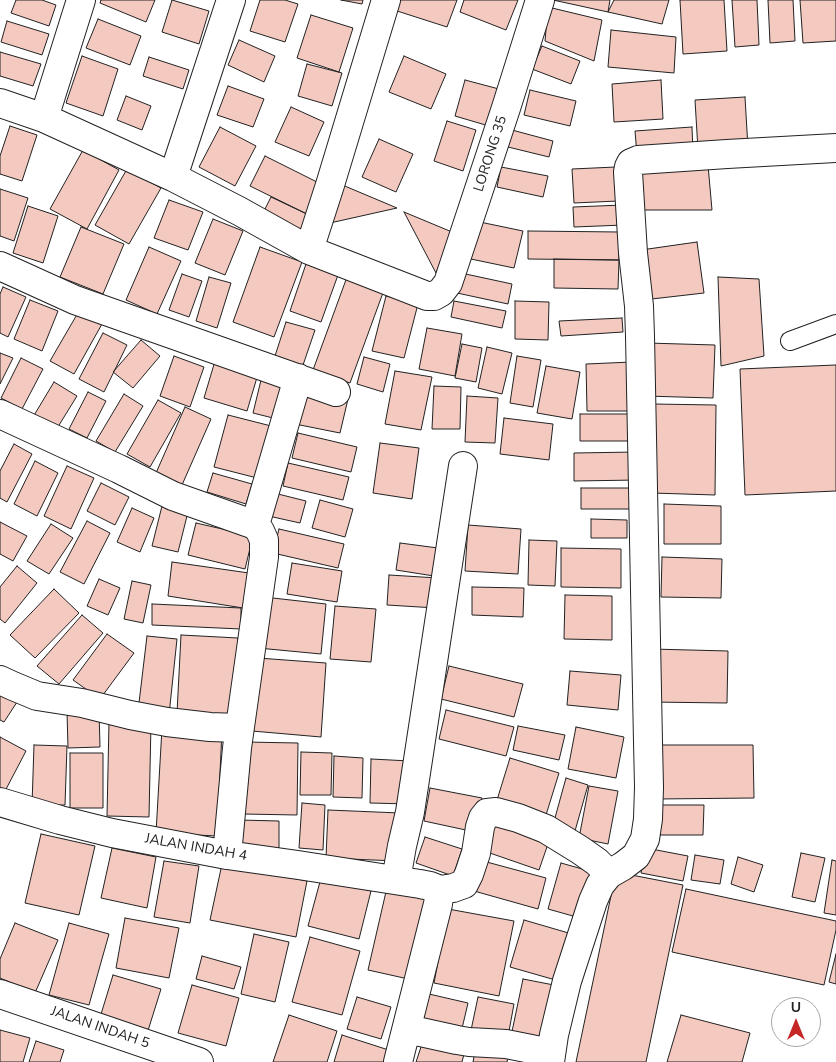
<!DOCTYPE html>
<html>
<head>
<meta charset="utf-8">
<style>
  body { margin:0 }
  #map { position:relative; width:836px; height:1062px; overflow:hidden; background:#fff; font-family:"Nunito Sans",sans-serif }
  canvas { display:block }
  .north { position:absolute; left:771px; top:997px; width:50px; height:50px; box-sizing:border-box; background:#fff; border:1px solid #a7a7a7; border-radius:50%; rotate:0deg; font-size:14px; font-weight:700; line-height:20px; text-align:center; color:#222 }
  .north::after { content:''; display:block; margin:auto; width:18px; height:22px; background:#c62828; clip-path:polygon(50% 0,100% 100%,50% 72%,0 100%) }
</style>
</head>
<body>
<div id="map">
<canvas width="836" height="1062"></canvas>
<div class="north">U</div>
</div>
<script>
const context = document.querySelector('canvas').getContext('2d');
context.lineJoin = 'round';
function fill(path, color) { context.fillStyle = color; context.fill(path, 'evenodd'); }
const poly = rows => new Path2D(rows.map(r => 'M' + r).join(''));
function stroke(path, color, width, dash) { context.strokeStyle = color; context.lineWidth = width; context.lineCap = dash ? 'butt' : 'round'; context.setLineDash(dash || []); context.stroke(path); }
function drawText(font, color, halo, rows, align = 'center') {
  context.font = font + ' "Nunito Sans",sans-serif'; context.lineWidth = 4; context.setLineDash([]); context.textBaseline = 'middle'; context.strokeStyle = halo; context.fillStyle = color; for (const [text, x, y, turn = 0] of rows) {
    context.save(); context.translate(x, y); context.rotate((+turn || 0) * Math.PI / 180); context.textAlign = isNaN(turn) ? turn : align; if (halo) context.strokeText(text, 0, 0); context.fillText(text, 0, 0); context.restore();
  }
}
const building = poly([
  [16,0,42,0,56,5,49,26,11,13,16,0],
  [101,0,155,0,146,22,100,3,101,0],
  [172,0,209,11,199,44,162,32,172,0],
  [260,0,285,0,298,4,285,42,250,31,260,0],
  [341,0,363,0,362,4,341,0],
  [398,0,457,0,447,27,394,10,398,0],
  [464,0,518,0,506,30,460,12,464,0],
  [553,0,610,0,608,12,553,0],
  [614,0,669,0,662,24,608,12,614,0],
  [680,0,724,0,727,51,683,54,680,0],
  [732,0,757,0,759,45,735,47,732,0],
  [768,0,793,0,795,41,770,43,768,0],
  [800,0,836,0,836,41,803,43,800,0],
  [548,7,602,20,594,61,545,41,548,7],
  [311,15,353,28,339,72,297,58,311,15],
  [98,19,141,36,130,65,86,48,98,19],
  [7,21,49,34,42,55,1,42,7,21],
  [611,30,676,37,674,73,608,67,611,30],
  [239,40,275,56,264,82,228,65,239,40],
  [542,46,580,61,571,84,532,69,542,46],
  [0,52,41,64,33,86,0,76,0,52],
  [82,56,118,69,103,116,66,103,82,56],
  [404,56,446,74,431,109,389,92,404,56],
  [149,57,189,70,183,89,143,76,149,57],
  [307,64,342,73,332,106,298,96,307,64],
  [465,80,499,89,489,126,455,116,465,80],
  [661,80,663,119,614,122,612,84,661,80],
  [228,86,264,99,253,127,217,115,228,86],
  [530,90,576,101,570,126,524,115,530,90],
  [126,96,151,106,142,130,117,120,126,96],
  [745,97,748,148,698,150,695,100,745,97],
  [291,107,324,122,309,156,275,142,291,107],
  [447,121,476,130,463,171,434,161,447,121],
  [10,126,37,135,22,181,0,174,0,156,10,126],
  [220,127,256,146,235,186,199,167,220,127],
  [692,127,693,152,637,155,635,131,692,127],
  [512,130,553,141,549,157,508,147,512,130],
  [379,139,413,154,396,192,362,177,379,139],
  [83,150,119,170,87,229,50,209,83,150],
  [265,156,325,186,311,216,250,186,265,156],
  [708,165,712,210,635,210,634,166,708,165],
  [501,167,548,176,543,197,497,187,501,167],
  [616,167,618,201,574,203,572,169,616,167],
  [127,169,161,188,129,244,95,225,127,169],
  [340,184,397,208,321,225,340,184],
  [0,189,28,198,14,241,0,236,0,189],
  [271,197,311,216,300,238,260,219,271,197],
  [169,200,203,212,188,250,154,238,169,200],
  [623,205,624,225,574,227,573,207,623,205],
  [28,206,58,216,43,263,13,253,28,206],
  [404,212,452,232,436,273,404,212],
  [213,219,243,231,225,275,195,263,213,219],
  [475,221,523,231,514,268,466,258,475,221],
  [81,227,124,244,103,294,60,277,81,227],
  [528,231,619,232,619,260,528,259,528,231],
  [697,242,704,293,643,300,634,251,697,242],
  [149,247,181,261,157,314,126,300,149,247],
  [260,247,302,262,274,337,233,322,260,247],
  [554,259,619,260,618,289,554,288,554,259],
  [306,264,338,275,321,322,290,311,306,264],
  [461,273,512,284,508,304,457,293,461,273],
  [182,274,202,281,189,317,169,310,182,274],
  [209,277,231,283,217,328,196,321,209,277],
  [347,277,384,290,350,383,313,370,347,277],
  [718,277,759,279,764,356,721,366,718,277],
  [3,287,26,297,8,337,0,333,0,294,3,287],
  [386,296,418,304,404,358,372,351,386,296],
  [30,300,58,311,42,351,14,339,30,300],
  [454,301,506,311,502,328,451,317,454,301],
  [515,301,549,302,548,340,515,339,515,301],
  [79,311,102,324,74,374,50,361,79,311],
  [622,318,623,332,561,336,559,321,622,318],
  [286,322,315,330,302,368,274,359,286,322],
  [427,328,462,334,455,376,419,369,427,328],
  [103,333,127,345,104,392,79,379,103,333],
  [141,340,160,356,133,388,113,372,141,340],
  [647,343,715,345,713,398,645,396,647,343],
  [462,344,482,348,476,382,455,378,462,344],
  [487,347,512,353,502,394,478,388,487,347],
  [0,353,13,358,0,384,0,353],
  [174,356,204,367,190,407,160,396,174,356],
  [517,356,541,360,533,407,510,403,517,356],
  [364,357,390,364,383,392,357,384,364,357],
  [21,358,43,369,22,409,1,398,21,358],
  [215,361,258,374,247,411,204,398,215,361],
  [632,362,633,411,587,411,586,364,632,362],
  [836,365,836,491,745,495,740,369,836,365],
  [546,366,580,372,572,419,537,413,546,366],
  [395,371,432,377,421,430,385,424,395,371],
  [262,376,289,382,281,420,253,413,262,376],
  [54,382,77,396,56,430,33,417,54,382],
  [434,386,461,387,460,429,432,429,434,386],
  [303,389,348,399,340,433,295,424,303,389],
  [88,392,106,401,87,438,69,429,88,392],
  [124,394,143,406,115,452,96,441,124,394],
  [467,396,498,398,495,443,465,442,467,396],
  [158,400,181,413,150,467,127,454,158,400],
  [653,404,716,405,715,495,652,493,653,404],
  [185,407,211,419,182,485,156,473,185,407],
  [580,414,633,414,633,441,580,441,580,414],
  [228,415,279,428,265,480,214,467,228,415],
  [504,418,553,424,549,460,500,454,504,418],
  [298,433,357,447,351,472,292,458,298,433],
  [380,443,419,448,412,499,373,493,380,443],
  [14,444,32,454,7,502,0,498,0,471,14,444],
  [637,452,638,480,574,481,574,453,637,452],
  [35,461,58,473,37,516,14,504,35,461],
  [288,463,349,477,343,500,283,486,288,463],
  [67,466,94,478,71,529,44,516,67,466],
  [213,473,252,484,246,504,207,492,213,473],
  [101,483,129,497,115,525,87,511,101,483],
  [581,488,633,488,633,509,581,509,581,488],
  [270,492,306,501,300,523,264,515,270,492],
  [320,500,353,509,345,537,312,528,320,500],
  [664,504,721,506,721,544,664,544,664,504],
  [162,506,188,512,178,552,152,546,162,506],
  [132,508,154,518,140,552,117,542,132,508],
  [591,519,627,520,627,538,591,538,591,519],
  [87,521,110,533,84,584,60,572,87,521],
  [0,522,27,536,13,561,0,554,0,522],
  [196,523,253,536,245,569,188,555,196,523],
  [51,524,73,538,49,574,27,561,51,524],
  [468,525,521,529,518,574,465,571,468,525],
  [279,529,344,544,338,568,273,553,279,529],
  [529,540,557,541,555,586,528,585,529,540],
  [400,543,438,548,434,576,396,570,400,543],
  [561,548,621,549,621,588,561,587,561,548],
  [662,557,722,559,721,598,661,597,662,557],
  [172,562,249,573,243,608,168,596,172,562],
  [292,563,342,571,337,602,287,594,292,563],
  [17,566,37,583,5,623,0,619,0,587,17,566],
  [389,575,438,578,436,608,387,605,389,575],
  [99,579,120,588,108,615,87,606,99,579],
  [132,581,151,585,143,623,124,619,132,581],
  [472,587,524,588,523,617,472,615,472,587],
  [54,589,79,613,35,658,10,635,54,589],
  [565,595,612,596,612,640,564,639,565,595],
  [264,597,326,604,321,654,258,648,264,597],
  [152,604,241,608,241,629,152,625,152,604],
  [335,606,376,609,371,662,330,659,335,606],
  [82,615,103,633,59,684,37,666,82,615],
  [107,634,134,653,100,699,73,680,107,634],
  [181,635,238,638,234,716,177,713,181,635],
  [147,636,177,639,169,715,138,711,147,636],
  [651,649,728,651,727,703,650,702,651,649],
  [258,658,326,663,321,737,252,731,258,658],
  [449,666,523,684,514,717,441,699,449,666],
  [570,671,621,675,618,710,567,705,570,671],
  [0,687,19,699,4,722,0,720,0,687],
  [446,710,514,727,506,756,439,739,446,710],
  [67,711,99,711,100,747,68,748,67,711],
  [109,722,151,723,149,817,107,816,109,722],
  [518,726,565,735,559,760,513,750,518,726],
  [576,727,624,737,616,778,568,769,576,727],
  [162,728,222,731,217,836,156,833,162,728],
  [0,737,26,751,4,793,0,791,0,737],
  [245,742,298,743,297,815,243,814,245,742],
  [34,745,67,746,65,805,32,805,34,745],
  [657,745,753,745,754,798,657,799,657,745],
  [301,752,332,753,331,795,300,795,301,752],
  [70,753,103,753,103,808,70,808,70,753],
  [334,756,363,758,362,798,333,797,334,756],
  [510,758,559,773,546,815,497,800,510,758],
  [371,759,410,761,409,804,370,803,371,759],
  [566,778,588,785,575,831,553,825,566,778],
  [589,786,618,791,608,844,579,838,589,786],
  [430,788,482,798,475,832,424,821,430,788],
  [302,803,325,805,323,850,299,848,302,803],
  [659,805,704,805,703,835,659,835,659,805],
  [328,810,400,813,397,861,326,858,328,810],
  [239,820,279,821,279,851,239,850,239,820],
  [495,823,549,841,539,870,484,851,495,823],
  [41,834,95,846,79,915,25,903,41,834],
  [425,837,462,849,453,876,416,863,425,837],
  [112,848,156,857,147,908,101,898,112,848],
  [646,848,688,856,683,881,641,873,646,848],
  [801,853,825,858,815,902,792,897,801,853],
  [695,855,724,860,720,884,691,880,695,855],
  [738,857,763,865,754,892,731,884,738,857],
  [832,860,836,861,836,915,824,913,832,860],
  [164,861,199,866,190,923,154,917,164,861],
  [483,861,546,878,538,909,474,891,483,861],
  [561,863,593,872,580,918,548,909,561,863],
  [222,864,307,881,296,937,210,920,222,864],
  [616,872,683,885,646,1062,576,1062,616,872],
  [321,878,371,891,359,939,308,926,321,878],
  [388,883,434,894,413,980,368,970,388,883],
  [686,889,836,921,836,930,824,985,672,952,686,889],
  [448,909,514,921,499,996,434,983,448,909],
  [125,918,179,928,169,978,116,968,125,918],
  [524,920,572,934,559,981,510,967,524,920],
  [15,923,58,940,35,993,0,978,0,959,15,923],
  [69,923,109,934,89,1005,49,995,69,923],
  [254,934,289,942,275,1002,241,994,254,934],
  [310,937,360,951,342,1015,292,1002,310,937],
  [836,954,836,984,829,982,836,954],
  [202,956,241,967,234,989,196,979,202,956],
  [113,975,161,989,146,1037,98,1024,113,975],
  [523,979,559,986,546,1048,510,1041,523,979],
  [192,985,239,998,226,1046,178,1033,192,985],
  [429,994,468,1003,460,1037,421,1028,429,994],
  [357,997,391,1007,381,1039,347,1029,357,997],
  [478,997,514,1004,507,1042,470,1035,478,997],
  [289,1015,337,1031,327,1062,273,1062,289,1015],
  [681,1015,750,1033,742,1062,667,1062,681,1015],
  [0,1030,30,1038,23,1062,0,1062,0,1030],
  [342,1035,398,1053,396,1062,334,1062,342,1035],
  [36,1041,64,1050,60,1062,29,1062,36,1041],
  [423,1041,464,1054,462,1062,416,1062,423,1041],
  [476,1047,509,1054,507,1062,473,1062,476,1047]
]);
const lane = poly([
  [790,341,836,324]
]);
const street = poly([
  [0,103,44,118,173,177,239,211,309,250,427,296,434,296,441,292,448,283,506,108,540,0],
  [44,118,81,0],
  [173,177,231,0],
  [309,250,330,185,386,0],
  [0,266,75,300,336,392],
  [0,414,119,469,173,496,255,525,260,531,264,540,264,557,237,748,227,855],
  [255,525,298,378],
  [0,680,13,686,37,696,82,703,130,715,167,722,210,727,239,728],
  [0,802,60,820,112,833,227,855,298,865,420,884,430,886,440,890,438,904,398,1062],
  [396,880,402,846,410,812,463,466],
  [440,890,453,888,464,884,469,874,476,853,480,827,483,818,487,813,496,812,518,818,546,829,580,850,597,862,609,874],
  [0,994,199,1062],
  [407,1029,457,1040,469,1042,506,1044,551,1053],
  [550,1062,554,1035,567,981,593,901,600,885,609,874,623,866,636,856,645,839,648,819,649,787,648,742,640,336,639,306,633,253,628,172,629,167,631,163,638,160,727,154,836,148]
]);
const streetNames = [
  ["LORONG 35",491,154,-72],
  ["JALAN INDAH 4",196,848,10],
  ["JALAN INDAH 5",100,1028,19]
];
fill(building, '#f3c9c0');
stroke(building, '#222', 1);
stroke(lane, '#222', 20);
stroke(street, '#222', 30);
stroke(lane, '#fff', 18);
stroke(street, '#fff', 28);
drawText('14px', '#222', '#fff', streetNames);
</script>
</body>
</html>
